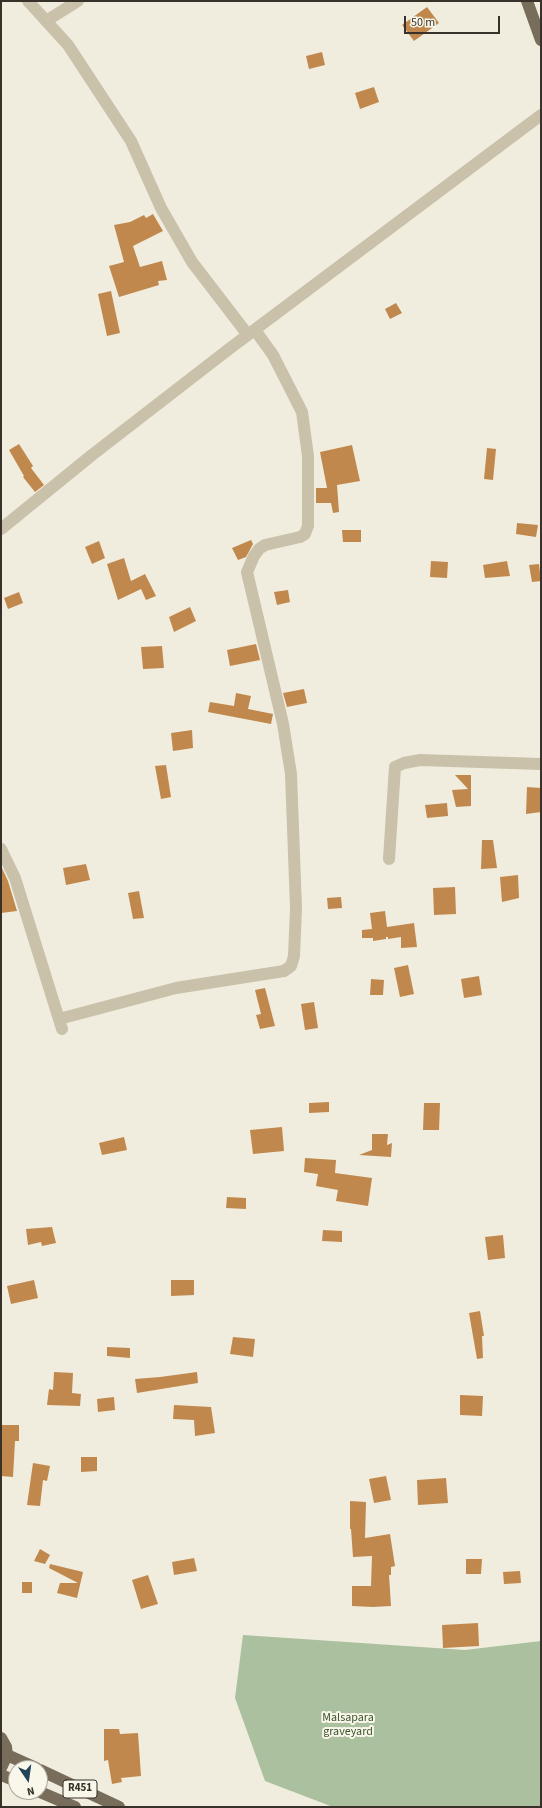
<!DOCTYPE html>
<html>
<head>
<meta charset="utf-8">
<style>
  body { margin:0 }
  #map { position:relative; width:542px; height:1808px; overflow:hidden; background:#f1edde; font-family:"Source Sans 3",sans-serif }
  canvas { display:block }
  .frame { position:absolute; inset:0; border:2px solid #373129; pointer-events:none }
  .north { position:absolute; left:8px; top:1760px; width:40px; height:40px; box-sizing:border-box; background:#f9f6ea; border:1px solid #aba79d; border-radius:50%; rotate:167deg; font-size:11px; font-weight:700; line-height:16px; text-align:center; color:#373129 }
  .north::after { content:''; display:block; margin:auto; width:14px; height:18px; background:#214456; clip-path:polygon(50% 0,100% 100%,50% 72%,0 100%) }
  .scale { position:absolute; left:404px; top:16px; width:96px; height:18px; box-sizing:border-box; border:2px solid #373129; border-top:0; padding-left:5px; font-size:12px; line-height:14px; white-space:nowrap; color:#373129; -webkit-text-stroke:3px #f9f6ea; paint-order:stroke }
</style>
</head>
<body>
<div id="map">
<canvas width="542" height="1808"></canvas>
<div class="frame"></div>
<div class="north">N</div>
<div class="scale">50 m</div>
</div>
<script>
const context = document.querySelector('canvas').getContext('2d');
context.lineJoin = 'round';
function fill(path, color) { context.fillStyle = color; context.fill(path, 'evenodd'); }
const poly = rows => new Path2D(rows.map(r => 'M' + r).join(''));
function stroke(path, color, width, dash) { context.strokeStyle = color; context.lineWidth = width; context.lineCap = dash ? 'butt' : 'round'; context.setLineDash(dash || []); context.stroke(path); }
function drawText(font, color, halo, rows, align = 'center') {
  context.font = font + ' "Source Sans 3",sans-serif'; context.lineWidth = 4; context.setLineDash([]); context.textBaseline = 'middle'; context.strokeStyle = halo; context.fillStyle = color; for (const [text, x, y, turn = 0] of rows) {
    context.save(); context.translate(x, y); context.rotate((+turn || 0) * Math.PI / 180); context.textAlign = isNaN(turn) ? turn : align; if (halo) context.strokeText(text, 0, 0); context.fillText(text, 0, 0); context.restore();
  }
}
const green = poly([
  [243,1635,465,1650,541,1641,541,1807,333,1807,265,1781,235,1698]
]);
const building = poly([
  [427,7,439,23,414,41,402,25],
  [322,52,325,65,309,69,306,56],
  [374,87,379,102,360,109,355,93],
  [153,214,163,231,133,246,140,267,162,261,167,280,158,281,159,285,119,297,109,266,124,262,114,225,130,222,144,215,146,218],
  [111,291,120,333,107,336,98,294],
  [396,303,402,313,390,319,385,309],
  [19,444,33,466,31,468,44,485,35,492,23,477,24,476,9,450],
  [352,445,360,481,337,485,339,512,333,513,331,503,316,503,316,488,327,488,320,452],
  [487,448,496,449,493,480,484,479],
  [517,523,538,525,536,537,516,534],
  [342,530,361,530,361,542,343,542],
  [251,540,253,544,246,557,238,560,232,548],
  [99,541,105,558,92,564,85,547],
  [124,558,131,581,145,574,156,596,146,600,141,589,118,600,107,564],
  [431,561,448,562,447,578,430,577],
  [507,561,510,576,485,578,483,565],
  [539,564,541,581,532,582,529,565],
  [288,590,290,602,277,605,274,592],
  [19,592,23,603,8,609,4,598],
  [190,607,196,621,174,632,169,617],
  [256,644,260,660,230,666,227,650],
  [162,646,164,668,143,669,141,647],
  [304,689,307,703,287,707,283,693],
  [236,693,251,696,248,709,273,714,271,724,208,712,210,702,234,706],
  [192,730,193,748,173,751,171,733],
  [166,765,171,797,161,799,155,766],
  [455,775,471,775,471,806,456,807,452,790,468,789],
  [527,787,541,788,541,812,526,814],
  [447,803,448,816,427,818,425,805],
  [482,840,493,840,497,868,481,869],
  [86,864,90,880,66,885,63,868],
  [1,866,8,881,17,911,1,913],
  [518,875,519,898,502,902,500,877],
  [455,887,456,914,434,915,433,888],
  [139,891,144,918,133,919,128,893],
  [341,897,342,908,328,909,327,898],
  [385,911,387,927,414,923,417,947,401,948,401,937,388,939,388,937,386,937,386,939,373,941,373,938,362,938,362,930,372,929,370,913],
  [408,965,414,994,400,997,394,968],
  [479,976,482,995,464,998,461,979],
  [371,979,384,980,383,995,370,995],
  [265,988,275,1026,260,1029,256,1015,261,1014,255,990],
  [314,1002,318,1028,305,1030,301,1004],
  [329,1102,329,1112,309,1113,309,1103],
  [424,1103,440,1103,439,1130,423,1130],
  [282,1127,284,1151,253,1154,250,1130],
  [372,1134,388,1134,387,1145,392,1143,391,1157,359,1155,372,1150],
  [124,1137,127,1150,102,1155,99,1143],
  [305,1158,336,1160,335,1173,372,1178,368,1206,336,1201,338,1190,316,1186,318,1174,304,1172],
  [227,1197,246,1198,246,1209,226,1208],
  [52,1227,56,1243,42,1246,41,1242,28,1245,26,1229],
  [323,1230,342,1231,342,1242,322,1241],
  [503,1235,505,1258,488,1260,485,1237],
  [34,1280,38,1298,11,1304,7,1286],
  [171,1280,194,1280,194,1295,171,1296],
  [480,1311,484,1336,482,1336,483,1358,477,1359,469,1313],
  [233,1337,255,1339,253,1357,230,1354],
  [107,1347,130,1348,130,1358,107,1356],
  [54,1372,73,1373,72,1393,81,1394,80,1406,47,1405,49,1389,53,1390],
  [197,1372,198,1383,137,1393,135,1379,160,1377],
  [460,1395,483,1396,482,1416,460,1415],
  [114,1397,115,1410,98,1412,97,1399],
  [174,1405,211,1407,215,1433,195,1436,194,1420,173,1419],
  [1,1425,19,1425,19,1441,15,1441,13,1477,1,1476],
  [81,1457,97,1457,97,1471,81,1472],
  [33,1463,50,1466,47,1481,43,1480,40,1506,27,1505],
  [386,1476,391,1500,374,1503,369,1479],
  [446,1478,448,1503,418,1505,417,1480],
  [350,1501,366,1502,365,1538,390,1534,395,1566,391,1567,391,1575,389,1575,391,1606,373,1607,352,1606,352,1586,371,1586,372,1556,353,1557,351,1529,350,1529],
  [40,1549,50,1555,45,1564,34,1561],
  [194,1558,197,1571,174,1575,172,1562],
  [466,1559,482,1559,481,1574,466,1574],
  [50,1564,83,1572,77,1598,57,1593,60,1583,78,1583,49,1568],
  [520,1571,521,1583,504,1584,503,1572],
  [148,1575,158,1604,141,1609,132,1580],
  [22,1582,32,1582,32,1593,22,1593],
  [478,1623,479,1646,443,1648,442,1625],
  [104,1729,119,1729,120,1734,138,1733,141,1776,121,1778,122,1782,112,1784,108,1760,104,1761]
]);
const minor = poly([
  [28,1,68,45,131,141,161,208,192,262,248,335],
  [46,21,78,1],
  [1,529,92,455,229,349,541,115],
  [1,849,15,878,62,1029],
  [389,859,395,767,404,763,420,760,541,764],
  [59,1019,176,988,284,971,291,966,294,956,296,908,291,774,283,724,247,572,254,556,259,549,265,545,300,537,305,534,308,526,308,456,302,412,273,355,255,330]
]);
const major = poly([
  [527,1,541,40],
  [1,1738,6,1747,7,1755,1,1768],
  [7,1755,36,1768],
  [40,1770,119,1807],
  [1,1775,16,1781],
  [40,1792,75,1807]
]);
const shields = [
  [80,1789,34]
];
const shieldNames = [
  ["R451",80,1789]
];
const parkNames = [
  ["Malsapara",348,1718],
  ["graveyard",348,1732]
];
fill(green, '#abc09e');
fill(building, '#c0884d');
stroke(minor, '#c9c1aa', 12);
stroke(major, '#786d5b', 12);
for (const [x, y, w] of shields) { const box = new Path2D(); box.roundRect(x - w / 2, y - 9, w, 18, 3); context.fillStyle = '#f9f6ea'; context.fill(box); stroke(box, '#373129', 1); }
drawText('bold 11px', '#373129', null, shieldNames);
drawText('12px', '#3c542e', '#f9f6ea', parkNames);
</script>
</body>
</html>
